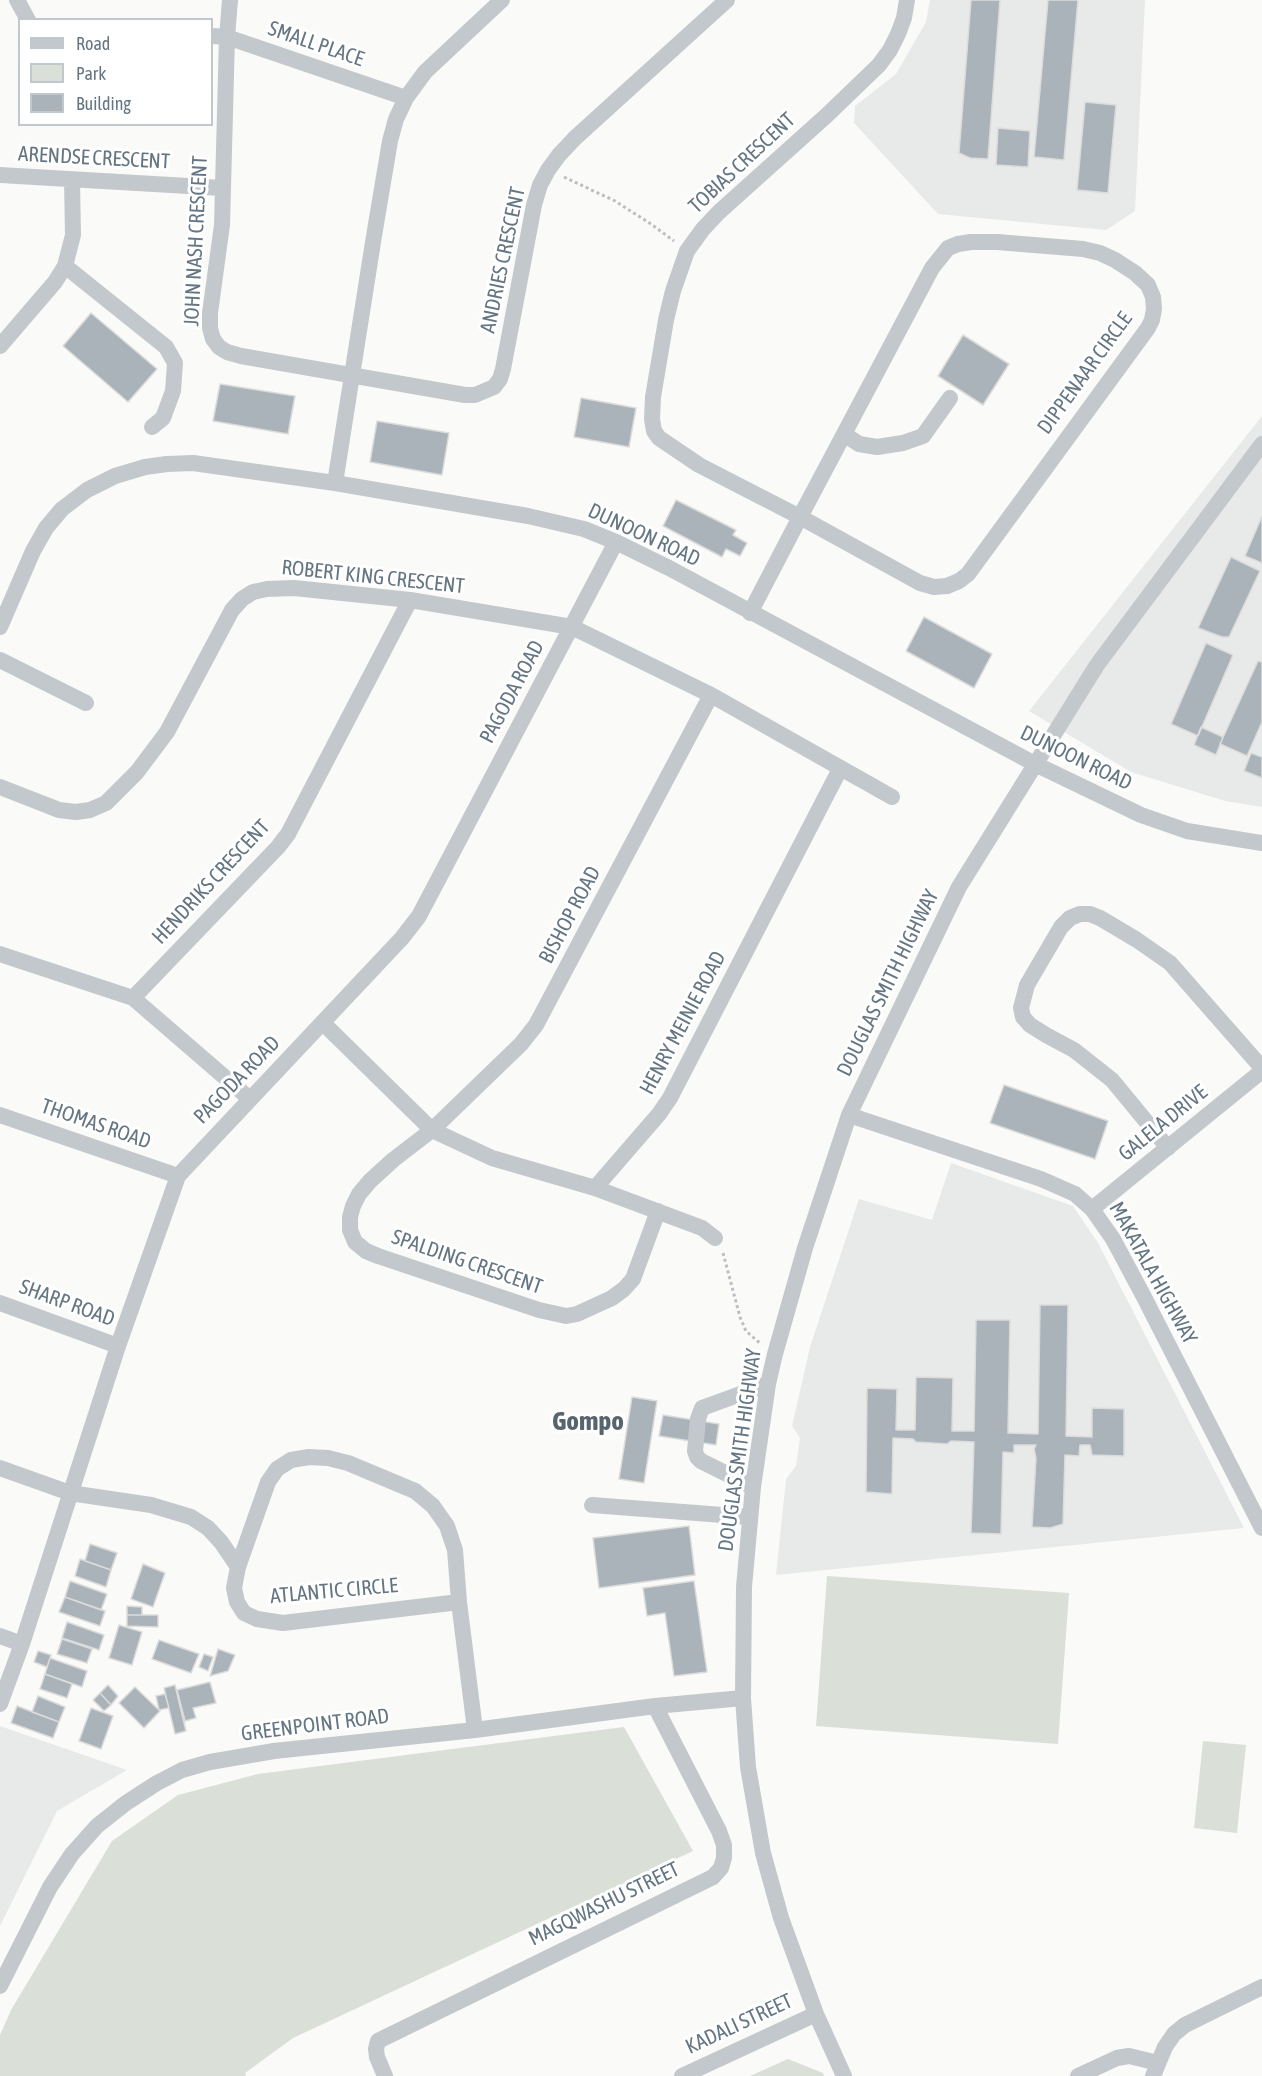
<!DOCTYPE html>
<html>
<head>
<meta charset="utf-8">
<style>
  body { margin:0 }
  #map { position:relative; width:1262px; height:2076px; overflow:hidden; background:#fafaf8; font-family:"Asap Condensed",sans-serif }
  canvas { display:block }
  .legend { position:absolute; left:18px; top:18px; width:195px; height:108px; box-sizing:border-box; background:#fff; border:2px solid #c1c8cd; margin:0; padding:8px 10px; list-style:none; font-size:18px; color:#657683 }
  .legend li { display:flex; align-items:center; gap:12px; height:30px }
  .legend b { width:30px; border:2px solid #c1c8cd }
</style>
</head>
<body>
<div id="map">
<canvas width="1262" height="2076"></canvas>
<ul class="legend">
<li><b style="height:8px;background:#c3c8cc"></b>Road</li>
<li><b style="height:16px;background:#dadfd7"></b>Park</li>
<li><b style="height:16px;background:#aab3b9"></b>Building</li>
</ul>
</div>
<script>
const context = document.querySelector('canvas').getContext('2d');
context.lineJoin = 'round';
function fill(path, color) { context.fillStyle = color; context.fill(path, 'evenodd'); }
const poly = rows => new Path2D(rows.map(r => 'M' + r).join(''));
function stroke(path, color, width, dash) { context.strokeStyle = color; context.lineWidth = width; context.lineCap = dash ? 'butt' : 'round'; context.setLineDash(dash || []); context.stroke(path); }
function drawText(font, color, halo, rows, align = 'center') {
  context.font = font + ' "Asap Condensed",sans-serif'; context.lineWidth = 6; context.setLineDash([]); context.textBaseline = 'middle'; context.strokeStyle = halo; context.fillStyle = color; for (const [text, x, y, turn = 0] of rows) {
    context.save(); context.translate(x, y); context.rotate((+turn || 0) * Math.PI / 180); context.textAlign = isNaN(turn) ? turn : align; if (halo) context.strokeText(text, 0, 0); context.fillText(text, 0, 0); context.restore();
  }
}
const built = poly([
  [930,0,1145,0,1135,211,1106,230,938,214,854,123,855,106,896,74,926,22],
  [1262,416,1262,807,1225,801,1131,772,1029,711],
  [951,1163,1073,1206,1098,1243,1244,1528,776,1575,786,1479,796,1466,800,1438,792,1426,810,1347,859,1199,932,1220],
  [0,1726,127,1770,57,1811,0,1926]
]);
const green = poly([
  [827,1576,1069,1593,1058,1744,816,1726],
  [624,1727,693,1851,293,2038,245,2073,246,2076,0,2076,0,2035,11,2010,112,1841,178,1795,258,1774],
  [1203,1741,1246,1745,1237,1833,1194,1828],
  [788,2059,823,2073,824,2076,750,2076]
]);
const building = poly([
  [971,0,1000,0,988,159,970,158,959,153,971,0],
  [1048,0,1078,0,1064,160,1034,157,1048,0],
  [1085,102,1116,105,1108,193,1077,190,1085,102],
  [998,128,1030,131,1028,167,996,165,998,128],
  [91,313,157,369,128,402,63,346,91,313],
  [963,335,1009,364,983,405,938,376,963,335],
  [220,384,295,396,288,434,213,421,220,384],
  [581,398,636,408,629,447,574,437,581,398],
  [377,421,449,433,442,475,370,462,377,421],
  [676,500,736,530,733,535,747,543,740,556,726,549,722,557,663,526,676,500],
  [1262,516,1262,563,1245,556,1262,516],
  [1231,557,1260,571,1229,637,1222,637,1198,628,1231,557],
  [924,617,992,654,974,688,906,651,924,617],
  [1206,643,1233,655,1198,736,1171,724,1206,643],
  [1258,661,1262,662,1262,722,1247,756,1220,744,1258,661],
  [1201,727,1223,737,1216,755,1194,745,1201,727],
  [1251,753,1262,757,1262,778,1244,771,1251,753],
  [1004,1085,1108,1121,1095,1159,990,1123,1004,1085],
  [1040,1305,1068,1305,1066,1436,1092,1437,1092,1408,1124,1409,1124,1456,1092,1455,1090,1445,1080,1445,1079,1456,1065,1455,1063,1524,1050,1528,1032,1527,1036,1458,1034,1449,1036,1445,1014,1445,1014,1453,1003,1452,1001,1534,971,1533,974,1442,951,1441,947,1444,916,1442,913,1439,893,1438,892,1494,866,1492,867,1388,897,1389,896,1430,915,1430,916,1377,953,1378,952,1431,974,1431,976,1320,1010,1320,1008,1433,1038,1434,1040,1305],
  [632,1397,657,1401,644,1483,619,1479,632,1397],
  [663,1415,719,1424,716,1445,659,1436,663,1415],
  [689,1526,695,1575,599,1588,593,1538,689,1526],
  [90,1544,117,1553,111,1570,85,1561,90,1544],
  [80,1559,111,1570,106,1587,75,1576,80,1559],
  [143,1564,165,1573,153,1607,131,1599,143,1564],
  [70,1581,107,1594,101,1610,65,1597,70,1581],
  [694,1581,707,1672,674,1676,665,1613,647,1616,643,1588,694,1581],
  [65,1597,105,1611,100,1626,59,1612,65,1597],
  [127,1606,142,1607,142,1615,127,1615,127,1606],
  [127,1615,158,1615,158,1627,127,1626,127,1615],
  [67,1622,104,1635,99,1650,62,1638,67,1622],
  [119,1625,142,1632,132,1665,109,1658,119,1625],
  [62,1639,92,1649,87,1663,57,1654,62,1639],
  [159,1640,199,1654,191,1673,152,1659,159,1640],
  [218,1649,235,1655,228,1671,210,1676,218,1649],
  [38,1651,51,1655,47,1667,34,1662,38,1651],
  [204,1654,213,1657,208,1671,199,1667,204,1654],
  [50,1658,87,1671,82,1687,45,1674,50,1658],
  [45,1674,72,1684,67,1698,40,1689,45,1674],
  [210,1682,216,1703,193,1708,196,1718,185,1721,177,1690,210,1682],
  [108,1685,118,1696,111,1705,100,1693,108,1685],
  [175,1685,186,1731,175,1734,164,1688,175,1685],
  [135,1687,160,1711,144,1728,119,1703,135,1687],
  [100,1693,111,1705,104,1711,93,1700,100,1693],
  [165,1694,169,1708,159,1710,156,1696,165,1694],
  [38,1696,65,1707,59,1722,32,1712,38,1696],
  [17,1706,59,1722,53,1738,11,1723,17,1706],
  [91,1708,113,1716,101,1749,79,1741,91,1708]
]);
const path = poly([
  [564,177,615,201,651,224,674,241],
  [723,1253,740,1317,746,1331,761,1344]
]);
const minor = poly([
  [17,0,28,20],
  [230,0,227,37,222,225,210,313,210,328,213,339,219,347,227,352,241,356,465,395,475,395,494,387,500,379,503,369,534,205,540,185,548,170,559,155,575,138,727,0],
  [212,36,227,37,406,98],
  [0,175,222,188],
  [65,266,166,347,175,363,173,391,163,418,152,427],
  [0,346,55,282,65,266,73,235,72,180],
  [844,434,859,444,877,447,903,443,923,436,950,398],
  [335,483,374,236,390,141,396,119,406,98,425,72,502,0],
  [750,613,800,517,932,268,948,248,958,244,971,242,997,242,1083,249,1100,253,1115,260,1135,273,1148,285,1153,297,1154,309,1152,320,1148,328,968,574,959,581,947,586,934,587,920,583,800,517,699,465,659,438,654,431,652,419,653,397,666,320,673,291,687,251,703,229,719,212,826,116,879,65,890,50,898,34,904,18,907,0],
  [0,627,33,551,46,528,62,509,87,490,115,476,145,467,167,464,193,463,335,483,528,516,584,529,616,542,669,568,1035,764,1141,815,1187,831,1262,843],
  [0,660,86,703],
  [0,787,59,810,76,812,90,810,106,803,137,772,167,732,232,610,242,599,253,592,267,589,294,588,410,600,572,627,711,695,892,797],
  [0,954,133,998,278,847,288,834,410,600],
  [133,998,250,1099],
  [323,1023,432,1130,492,1158,595,1188,659,1114,670,1098,840,769],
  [0,1115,178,1176],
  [849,1115,1041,1179,1075,1194,1092,1209,1113,1239,1144,1297,1262,1528],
  [1168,1148,1112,1080,1074,1050,1046,1035,1030,1025,1023,1017,1021,1008,1027,985,1061,927,1070,918,1080,914,1090,914,1100,918,1137,940,1170,963,1262,1068],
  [595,1188,702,1228,715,1238],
  [1092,1209,1262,1071],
  [658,1211,633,1279,624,1289,612,1298,577,1314,566,1316,539,1310,378,1256,366,1251,355,1242,350,1230,350,1217,353,1206,359,1194,370,1181,393,1160,432,1130,521,1044,536,1025,711,695],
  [0,1303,118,1346],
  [0,1468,70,1493,151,1505,191,1517,208,1528,221,1542,238,1567],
  [753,1487,701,1461,697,1457,695,1451,698,1419,702,1408,768,1384],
  [592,1505,749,1517],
  [459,1602,283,1623,257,1619,244,1613,237,1602,234,1588,238,1567,268,1482,277,1469,291,1460,309,1457,328,1458,348,1463,415,1491,433,1506,447,1526,455,1550,459,1602,475,1730],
  [0,1636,22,1644],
  [0,1704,22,1644,118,1346,178,1176,402,938,419,916,616,542],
  [0,1986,50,1887,72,1854,97,1826,126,1803,157,1783,182,1770,210,1762,274,1751,475,1730,655,1706,743,1698],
  [385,2076,377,2057,376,2049,378,2041,384,2038,713,1877,721,1868,724,1858,724,1845,719,1831,655,1706],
  [682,2076,816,2014],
  [844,2076,816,2014,781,1918,763,1853,748,1767,743,1698,744,1587,753,1487,768,1384,775,1354,805,1248,849,1115,959,887,1097,665,1262,444],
  [1078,2076,1117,2058,1129,2056,1158,2063],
  [1153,2076,1165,2047,1174,2034,1185,2025,1262,1987]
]);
const streetNames = [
  ["SMALL PLACE",316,44,19],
  ["ARENDSE CRESCENT",94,158,3],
  ["TOBIAS CRESCENT",742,163,-43],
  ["JOHN NASH CRESCENT",196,241,-87],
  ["ANDRIES CRESCENT",503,260,-78],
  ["DIPPENAAR CIRCLE",1085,373,-54],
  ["DUNOON ROAD",644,535,25],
  ["ROBERT KING CRESCENT",373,577,6],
  ["PAGODA ROAD",512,692,-62],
  ["DUNOON ROAD",1076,758,26],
  ["HENDRIKS CRESCENT",211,882,-47],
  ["BISHOP ROAD",570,915,-62],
  ["DOUGLAS SMITH HIGHWAY",888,983,-64],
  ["HENRY MEINIE ROAD",683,1023,-62],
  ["PAGODA ROAD",237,1080,-46],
  ["GALELA DRIVE",1163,1123,-39],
  ["THOMAS ROAD",96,1124,19],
  ["SPALDING CRESCENT",467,1262,19],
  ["MAKATALA HIGHWAY",1153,1273,61],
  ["SHARP ROAD",67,1303,20],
  ["DOUGLAS SMITH HIGHWAY",740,1450,-82],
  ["ATLANTIC CIRCLE",334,1591,-5],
  ["GREENPOINT ROAD",315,1725,-7],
  ["MAGQWASHU STREET",604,1904,-26],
  ["KADALI STREET",739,2024,-25]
];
const districtNames = [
  ["Gompo",588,1421]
];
fill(built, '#e8e9e9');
fill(green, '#dadfd7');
fill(building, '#aab3b9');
stroke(building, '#dcdcda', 1.5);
stroke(path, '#bbbfc2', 3, [3, 3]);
stroke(minor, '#c3c8cc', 16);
drawText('21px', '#657683', '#fff', streetNames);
drawText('bold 27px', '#57646e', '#fff', districtNames);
</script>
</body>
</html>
